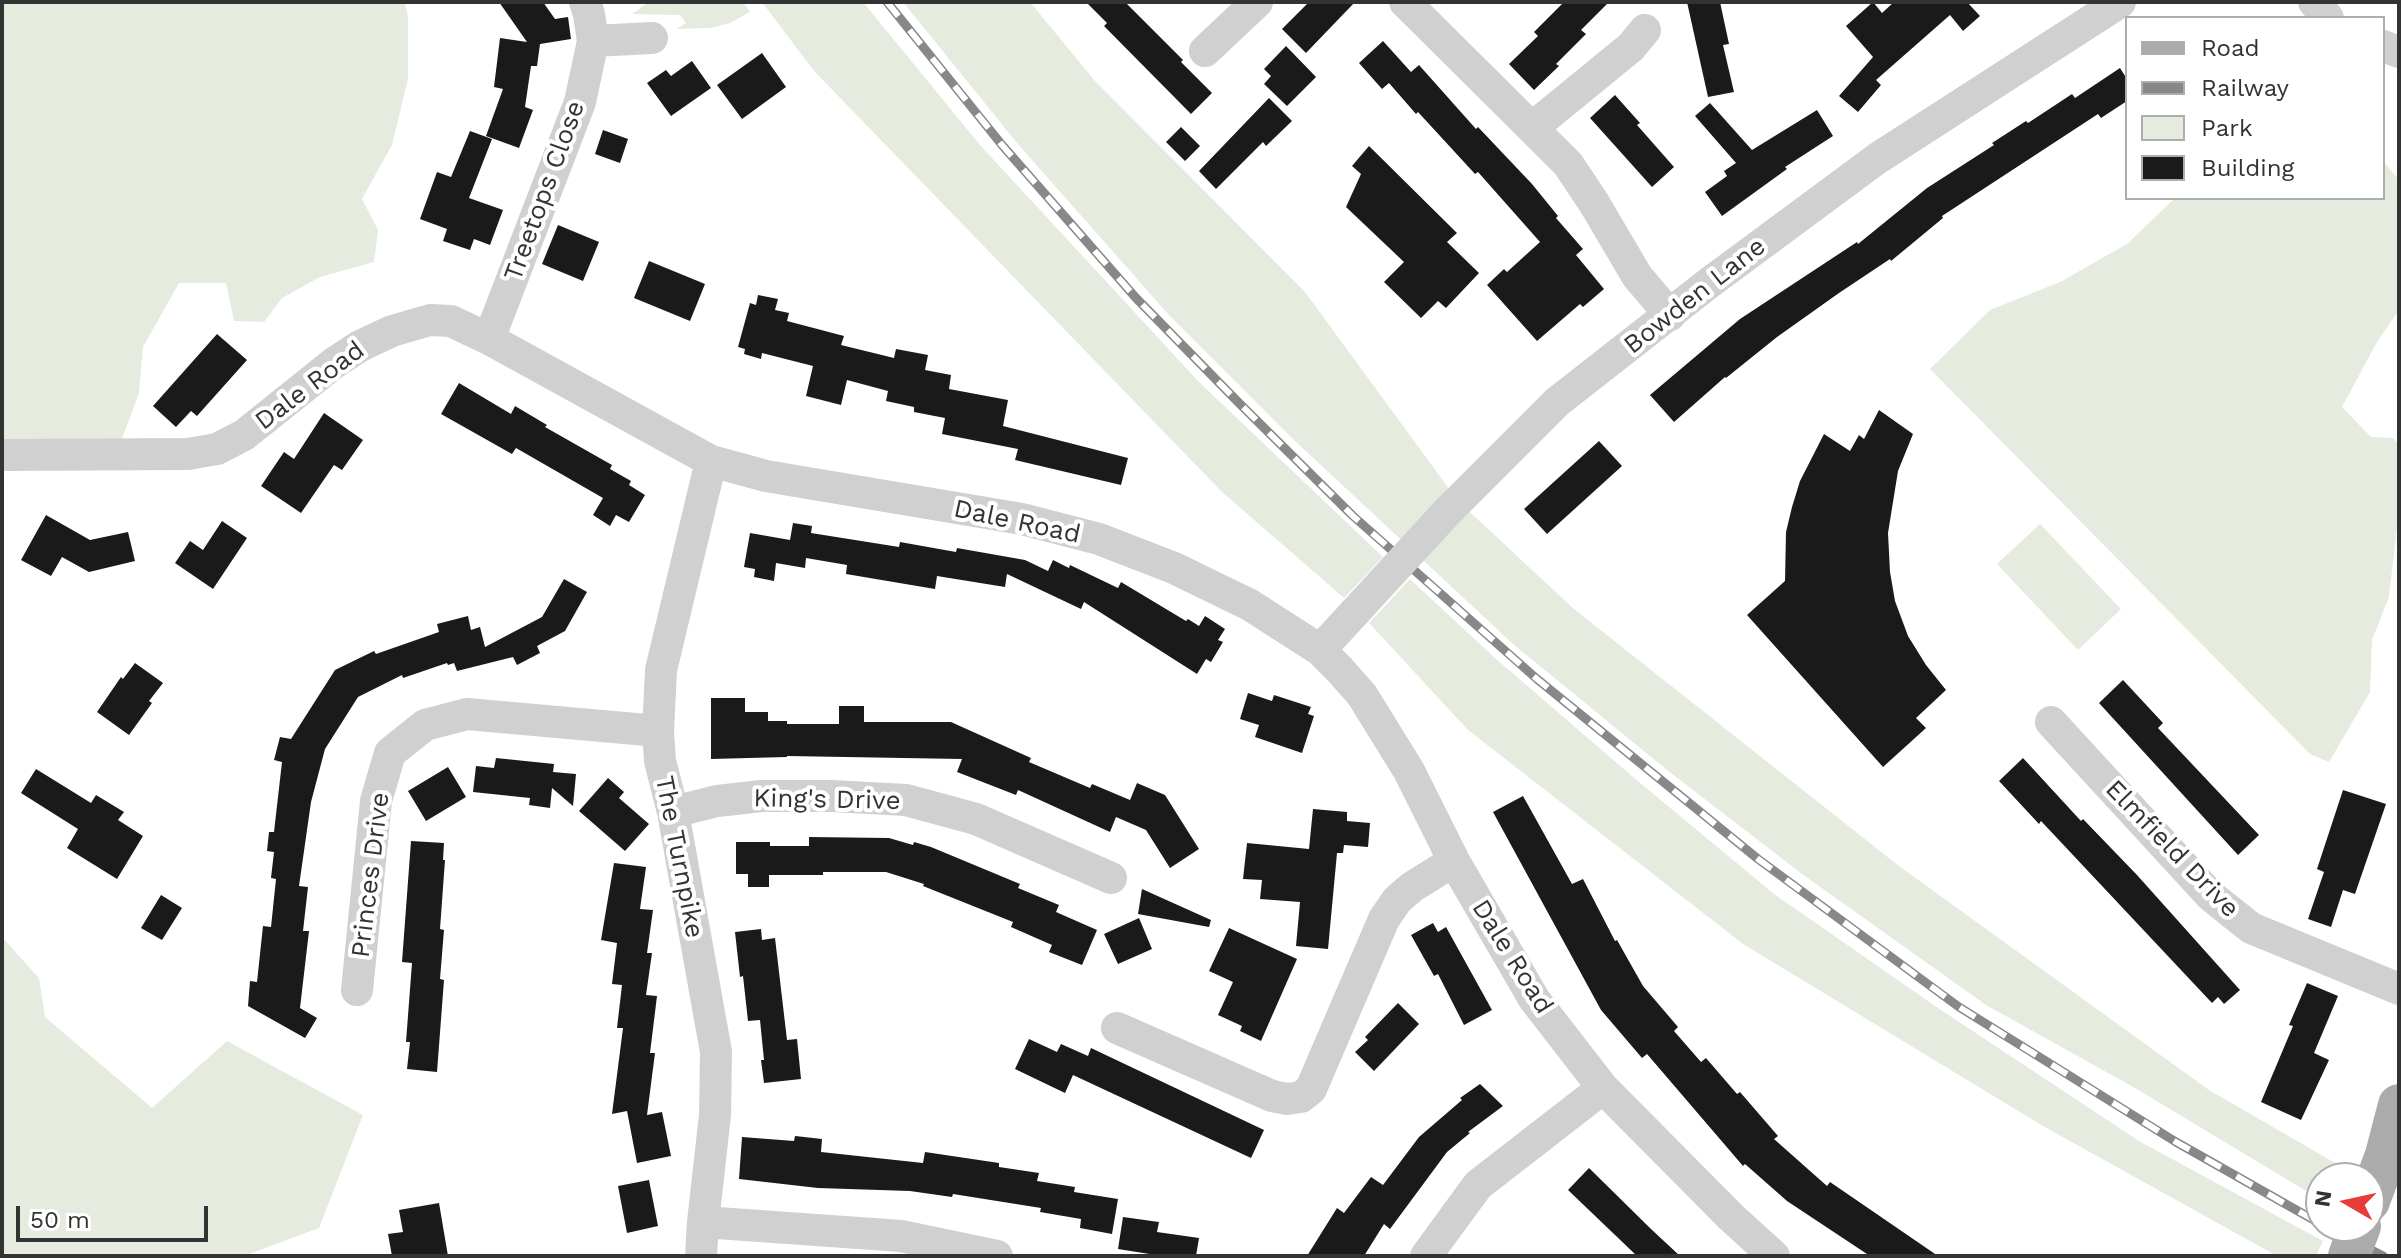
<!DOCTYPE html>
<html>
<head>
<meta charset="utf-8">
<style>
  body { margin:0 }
  #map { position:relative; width:2401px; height:1258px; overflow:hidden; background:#fff; font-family:"Work Sans",sans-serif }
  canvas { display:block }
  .frame { position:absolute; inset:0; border:4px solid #333; pointer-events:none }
  .legend { position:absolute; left:2125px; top:16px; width:260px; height:184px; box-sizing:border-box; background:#fff; border:2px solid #adadad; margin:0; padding:10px 14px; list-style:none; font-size:24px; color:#333 }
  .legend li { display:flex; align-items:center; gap:16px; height:40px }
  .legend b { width:40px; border:2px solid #adadad }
  .north { position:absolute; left:2305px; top:1162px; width:80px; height:80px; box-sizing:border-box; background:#fff; border:2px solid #adadad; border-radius:50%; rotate:279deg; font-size:22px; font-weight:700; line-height:32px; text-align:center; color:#333 }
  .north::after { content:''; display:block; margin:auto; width:28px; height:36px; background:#e73c38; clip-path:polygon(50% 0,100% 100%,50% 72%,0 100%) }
  .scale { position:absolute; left:16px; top:1206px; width:192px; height:36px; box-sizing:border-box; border:4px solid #333; border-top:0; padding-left:10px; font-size:24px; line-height:28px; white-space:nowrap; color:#333; -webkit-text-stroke:6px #fff; paint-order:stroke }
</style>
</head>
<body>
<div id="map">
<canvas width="2401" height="1258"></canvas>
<div class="frame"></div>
<ul class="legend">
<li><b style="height:10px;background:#ababab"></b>Road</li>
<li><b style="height:10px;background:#888"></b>Railway</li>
<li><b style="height:22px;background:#e5ecdf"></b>Park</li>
<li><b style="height:22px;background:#1a1a1a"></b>Building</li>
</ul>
<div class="north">N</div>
<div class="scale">50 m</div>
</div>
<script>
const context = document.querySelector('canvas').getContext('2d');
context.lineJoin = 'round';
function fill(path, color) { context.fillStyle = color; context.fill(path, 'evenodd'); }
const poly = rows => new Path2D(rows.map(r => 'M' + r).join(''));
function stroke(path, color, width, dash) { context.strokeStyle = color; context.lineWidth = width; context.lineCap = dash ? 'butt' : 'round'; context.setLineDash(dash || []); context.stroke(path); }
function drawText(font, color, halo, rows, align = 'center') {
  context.font = font + ' "Work Sans",sans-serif'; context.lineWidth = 8; context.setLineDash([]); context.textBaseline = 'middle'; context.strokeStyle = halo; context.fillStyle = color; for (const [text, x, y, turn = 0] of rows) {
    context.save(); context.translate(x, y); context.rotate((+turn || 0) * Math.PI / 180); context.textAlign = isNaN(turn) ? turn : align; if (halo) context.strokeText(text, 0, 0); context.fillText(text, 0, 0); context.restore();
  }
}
const green = poly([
  [2,2,405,2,408,17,408,79,392,145,362,199,378,230,374,262,320,277,282,298,264,322,234,321,226,283,179,283,143,347,139,393,120,444,2,451],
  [649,2,743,2,750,12,730,23,711,28,676,29,686,23,680,15,632,14],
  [762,2,863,2,980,145,1199,382,1383,557,1344,598,1222,492,814,71],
  [903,2,1030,2,1095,81,1305,292,1458,501,1574,609,1899,866,2209,1090,2342,1167,2358,1172,2355,1178,2321,1178,2321,1200,2135,1088,1986,1005,1802,874,1667,770,1513,644,1295,441,1168,314,1017,143],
  [2383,161,2399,180,2399,310,2377,342,2342,407,2371,437,2393,438,2399,445,2399,510,2389,597,2372,640,2370,692,2329,762,2310,754,1930,369,1990,310,2060,282,2127,244,2175,198,2383,198],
  [2040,524,2121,609,2078,650,1997,564],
  [1410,579,1495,658,1633,777,1774,894,1941,1010,2139,1141,2323,1241,2316,1256,2277,1256,2043,1126,1743,944,1468,730,1369,623],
  [2,937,39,978,45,1017,152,1108,227,1041,363,1115,319,1228,244,1256,2,1256]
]);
const building = poly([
  [499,2,543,2,555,19,568,17,571,39,540,44,537,66,531,66,525,107,533,110,519,148,486,136,503,89,494,87,500,38,527,42],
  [1086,2,1125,2,1183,60,1181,62,1212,93,1191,114,1104,26,1107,23],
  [1309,2,1355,2,1306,53,1282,29],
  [1564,2,1609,2,1581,30,1586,34,1556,64,1559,66,1534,90,1509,64,1538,36,1534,32],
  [1687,2,1720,2,1729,44,1723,45,1734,92,1708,97],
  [1873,2,1882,13,1894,2,1967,2,1980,16,1963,31,1950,15,1876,80,1881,85,1858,112,1839,96,1873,57,1846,26],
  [1383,41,1411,72,1419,65,1476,129,1478,127,1532,184,1558,216,1556,218,1583,249,1576,255,1604,289,1583,307,1580,304,1537,341,1487,285,1504,269,1507,272,1540,242,1478,172,1475,174,1418,112,1416,114,1389,83,1382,89,1359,63],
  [1286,46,1316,77,1287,106,1264,84,1271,76,1264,69],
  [762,53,786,87,742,119,717,85],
  [692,61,711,88,671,116,647,83,666,70,671,76],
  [2120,68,2127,79,2127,101,2101,118,2098,114,1942,216,1943,218,1891,261,1890,259,1839,293,1777,337,1726,378,1725,377,1674,422,1650,395,1740,319,1857,242,1858,244,1927,188,1994,145,1992,143,2026,121,2028,123,2072,94,2075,98],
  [1615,95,1640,123,1637,125,1674,167,1652,187,1590,118],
  [1269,98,1292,121,1266,146,1263,142,1216,189,1199,171],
  [1710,103,1752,150,1817,110,1833,136,1785,167,1787,169,1722,216,1705,192,1727,176,1724,171,1736,163,1695,116],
  [1181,127,1200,146,1185,161,1166,142],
  [603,130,628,139,620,163,595,154],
  [470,131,492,139,469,198,503,210,490,245,474,239,470,250,443,241,447,229,420,219,437,172,451,177],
  [1369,146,1457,233,1447,242,1479,273,1446,308,1438,301,1421,318,1384,282,1404,262,1346,207,1361,174,1352,166],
  [558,225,599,242,583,281,542,264],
  [649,261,705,284,690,321,634,298],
  [758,295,778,299,775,310,789,313,787,321,844,336,841,345,894,358,896,349,928,355,925,370,951,375,949,389,1008,400,1003,426,1128,458,1121,485,1015,460,1018,449,942,434,945,418,914,412,914,407,886,401,888,391,847,380,841,405,806,396,813,366,762,353,761,359,744,354,745,349,738,347,750,303,756,305],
  [217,334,247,360,197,416,191,411,176,427,153,406],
  [459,383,511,414,515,406,547,425,545,427,612,465,610,469,631,481,629,485,645,495,629,522,616,515,610,526,593,515,603,498,516,448,512,454,441,414],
  [1879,410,1913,434,1898,471,1888,533,1890,572,1895,601,1908,636,1926,665,1946,690,1916,718,1926,728,1883,767,1747,615,1785,581,1786,532,1792,507,1800,481,1824,434,1850,451,1859,435,1864,439],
  [324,413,363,440,342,470,334,465,301,513,261,486,284,452,294,459],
  [1599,441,1622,466,1547,534,1524,509],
  [46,515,90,540,128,532,135,561,89,572,62,557,51,576,21,560],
  [222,521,247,538,213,589,175,563,190,541,203,550],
  [793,523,812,526,811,533,899,547,900,542,956,552,957,548,1025,560,1048,571,1053,560,1069,568,1070,565,1118,588,1121,582,1186,621,1188,619,1199,626,1205,616,1225,629,1218,640,1223,642,1211,662,1206,659,1197,674,1084,602,1081,609,1007,574,1005,587,937,576,935,589,846,574,847,565,806,558,805,568,776,563,774,581,754,577,755,569,744,567,750,533,790,540],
  [564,579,587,592,565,631,537,646,540,653,517,665,513,657,457,671,454,663,448,665,447,663,403,678,402,675,358,697,325,749,311,802,299,886,308,887,303,931,309,931,300,1008,317,1018,305,1038,248,1006,250,981,257,982,263,926,271,927,276,879,271,878,274,852,267,851,269,832,274,832,282,762,274,760,280,737,291,739,335,670,374,651,376,654,439,632,437,624,468,616,471,630,480,627,485,647,542,617],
  [135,663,163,683,149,701,152,703,129,735,97,712,121,677,123,679],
  [2123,680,2163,723,2158,728,2259,835,2238,855,2099,703],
  [1248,693,1272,701,1274,695,1311,707,1308,714,1314,716,1302,753,1255,737,1259,725,1240,719],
  [711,698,745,698,745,712,768,712,768,721,787,721,787,724,839,724,839,706,864,706,864,722,951,722,1031,758,1029,762,1090,788,1092,784,1130,800,1137,783,1165,795,1199,849,1170,868,1146,830,1116,817,1110,832,1018,790,1016,795,957,772,962,759,787,756,787,757,711,759],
  [496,758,554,764,553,772,576,774,573,806,552,788,550,808,529,805,530,798,473,792,476,766,494,768],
  [2023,758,2081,821,2083,819,2137,875,2240,990,2224,1004,2218,997,2212,1003,2041,821,2039,824,1999,781],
  [448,767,466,797,426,821,408,791],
  [36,769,91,803,96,795,124,812,118,820,143,836,117,879,67,848,78,829,21,793],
  [608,778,624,792,619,798,649,824,625,851,579,811],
  [2343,790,2386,804,2355,894,2343,890,2331,927,2308,919,2324,872,2317,869],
  [1523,796,1572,884,1583,879,1615,941,1617,940,1643,986,1678,1027,1674,1031,1701,1062,1706,1058,1737,1094,1740,1092,1778,1136,1774,1139,1827,1186,1830,1182,1938,1256,1870,1256,1787,1201,1745,1164,1743,1166,1647,1054,1642,1058,1601,1010,1493,812],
  [1313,809,1347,812,1347,821,1370,823,1368,847,1344,845,1343,853,1337,853,1328,949,1296,946,1300,902,1260,899,1262,880,1243,879,1247,843,1309,849],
  [809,837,889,838,913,845,914,842,931,847,1020,884,1018,888,1059,905,1056,912,1097,930,1082,965,1049,952,1052,945,1011,927,1013,922,923,886,924,884,886,872,823,872,823,875,769,875,769,887,748,887,748,874,736,874,736,842,770,842,770,846,809,846],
  [411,841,444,843,443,860,445,860,440,929,444,930,440,979,444,980,437,1072,407,1069,410,1042,406,1042,412,963,402,962],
  [614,863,646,867,640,909,653,910,647,953,652,953,646,995,657,996,650,1053,655,1053,647,1115,662,1112,671,1156,637,1163,627,1111,612,1114,623,1028,617,1028,622,985,612,984,617,943,601,940],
  [1142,889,1211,920,1209,927,1138,914],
  [161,895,182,908,162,940,141,928],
  [1139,918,1152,949,1118,964,1104,934],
  [1433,923,1438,932,1446,927,1492,1010,1464,1025,1438,974,1434,976,1411,935],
  [1229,928,1297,959,1261,1041,1240,1031,1242,1026,1218,1015,1233,982,1209,971],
  [761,929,762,940,775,938,787,1040,797,1039,801,1079,764,1083,761,1060,764,1060,760,1020,748,1021,743,976,740,977,735,932],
  [2307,983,2338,996,2314,1053,2329,1060,2301,1120,2261,1102,2293,1026,2289,1025],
  [1398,1003,1419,1024,1374,1071,1355,1052,1368,1040,1365,1037],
  [1029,1039,1057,1052,1061,1044,1088,1056,1091,1048,1264,1130,1251,1158,1073,1075,1065,1093,1015,1069],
  [1480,1084,1503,1106,1468,1132,1470,1133,1447,1152,1390,1229,1384,1224,1364,1256,1307,1256,1337,1208,1344,1213,1371,1177,1383,1185,1419,1137,1462,1100,1460,1098],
  [795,1136,822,1139,821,1152,923,1163,925,1152,999,1163,999,1167,1039,1173,1037,1181,1075,1187,1074,1192,1118,1199,1112,1234,1080,1228,1081,1219,1040,1212,1041,1208,953,1194,952,1197,910,1191,818,1188,739,1179,742,1137,794,1141],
  [1589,1168,1651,1229,1680,1256,1637,1256,1568,1190],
  [649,1180,658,1226,627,1233,618,1186],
  [439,1203,448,1256,392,1256,388,1234,403,1232,399,1210],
  [1123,1217,1159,1222,1157,1232,1199,1238,1196,1256,1162,1256,1118,1249]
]);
const minor = poly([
  [1405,2,1568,164,1594,203,1637,276,1670,315],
  [2314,2,2328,18],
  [593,41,652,38],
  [2383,46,2399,52],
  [1205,51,1257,2],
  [1532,128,1631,47,1645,30],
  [489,339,580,102,593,41,589,14,585,2],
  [2,455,188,454,217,449,244,435,334,363,360,346,392,331,430,320,451,321,489,339,711,461,766,476,1022,519,1099,539,1174,568,1250,605,1320,650,1340,670,1362,695,1409,771,1454,861,1534,999,1603,1088,1731,1217,1774,1256],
  [1447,512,1557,402,1709,283,1878,158,2120,2],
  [1320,650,1355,612],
  [2051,722,2211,896,2251,928,2399,989],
  [673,812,717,801,762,796,832,796,906,800,976,819,1111,878],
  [357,990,376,801,390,753,425,725,467,714,658,731],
  [1117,1028,1272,1096,1287,1099,1301,1097,1311,1089,1384,919,1397,900,1412,887,1454,861],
  [703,1222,901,1236,997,1256],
  [701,1256,703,1222,715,1115,716,1052,673,812,660,761,658,731,661,670,711,461],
  [1426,1256,1478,1185,1603,1088]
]);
const major = poly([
  [2369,1201,2386,1155,2399,1105]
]);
const rail = poly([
  [887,2,1002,145,1136,298,1240,404,1353,516,1537,679,1758,859,1959,1007,2176,1142,2321,1224],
  [2325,1226,2383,1256]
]);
const minorBridge = poly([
  [1355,612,1447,512]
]);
const majorBridge = poly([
  [2349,1256,2360,1226]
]);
const streetNames = [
  ["Treetops Close",545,191,-70],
  ["Bowden Lane",1695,296,-38],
  ["Dale Road",310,386,-37],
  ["Dale Road",1017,522,12],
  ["King's Drive",827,800,1],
  ["Elmfield Drive",2172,849,46],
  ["The Turnpike",679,857,79],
  ["Princes Drive",371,875,-83],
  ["Dale Road",1512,957,58]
];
fill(green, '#e5ecdf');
fill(building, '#1a1a1a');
stroke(minor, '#d0d0d0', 32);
stroke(major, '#ababab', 42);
stroke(rail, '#888', 9);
stroke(rail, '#fff', 6, [18]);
stroke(minorBridge, '#d0d0d0', 32);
stroke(majorBridge, '#ababab', 42);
drawText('26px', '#333', '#fff', streetNames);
</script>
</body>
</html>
